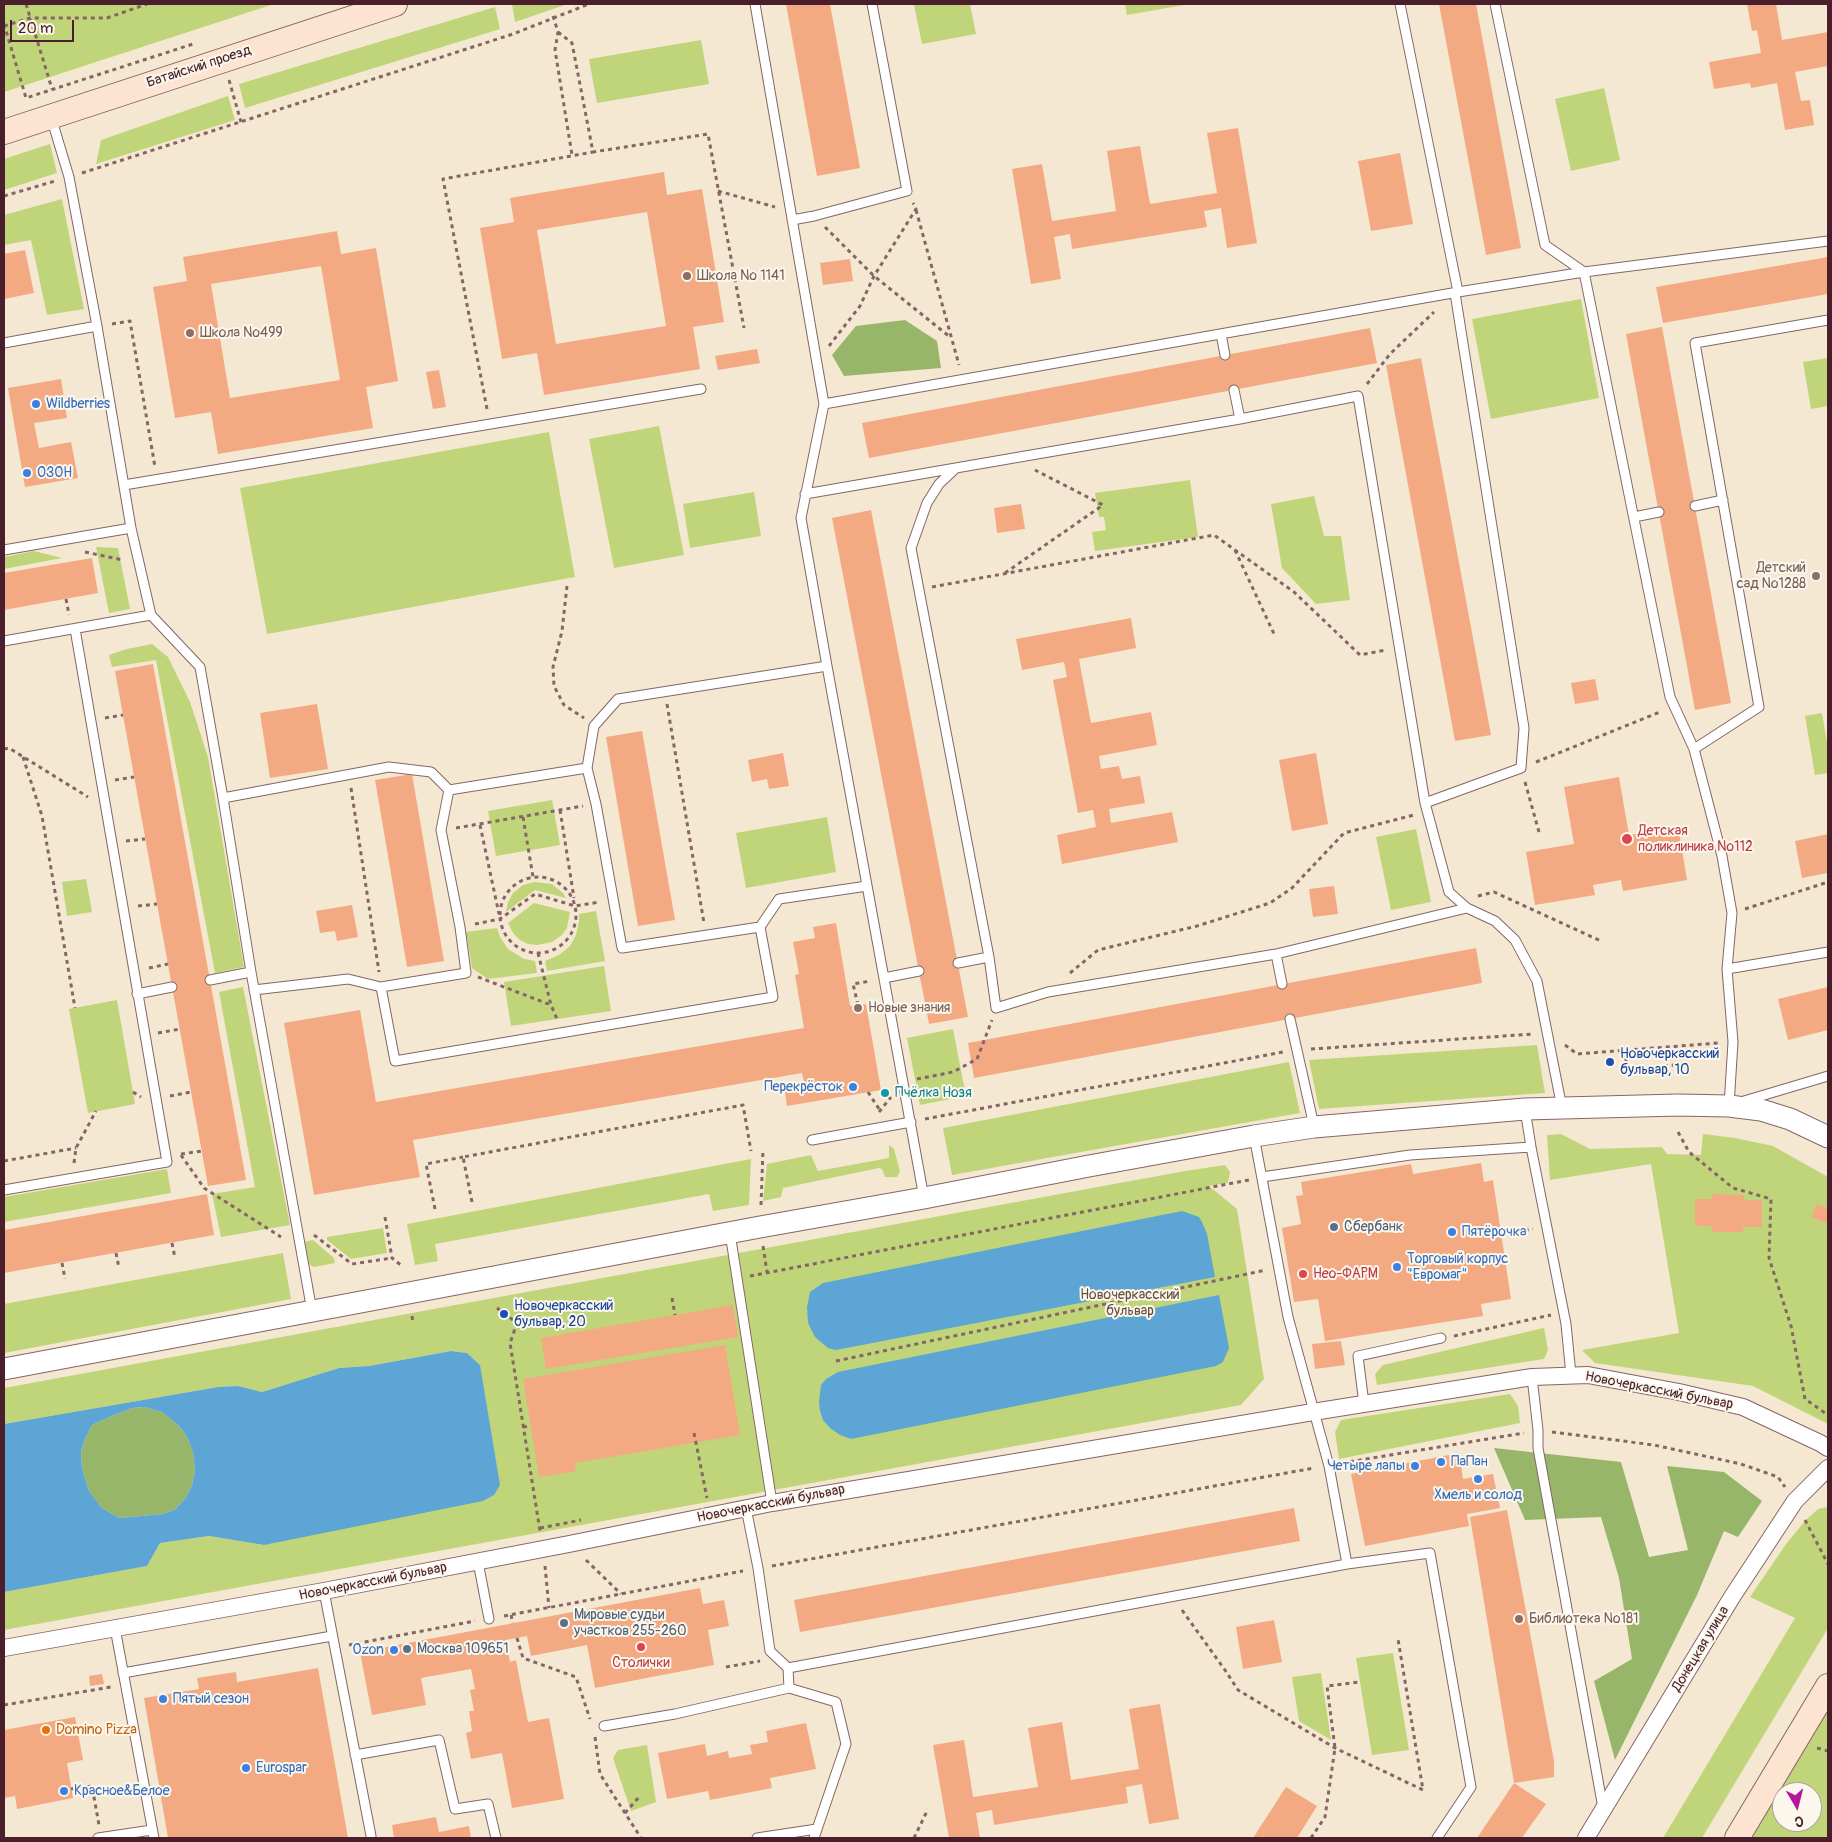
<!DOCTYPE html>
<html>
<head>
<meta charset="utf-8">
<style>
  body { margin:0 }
  #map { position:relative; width:1832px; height:1842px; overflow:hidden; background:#f5e8d2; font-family:Pangolin,sans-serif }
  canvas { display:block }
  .frame { position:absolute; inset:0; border:5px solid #4a1f2b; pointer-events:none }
  .north { position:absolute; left:1772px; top:1782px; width:50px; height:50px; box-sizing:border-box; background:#fbf7ec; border:1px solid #b4a19f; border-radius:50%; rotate:172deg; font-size:14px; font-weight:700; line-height:20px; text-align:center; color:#4a1f2b }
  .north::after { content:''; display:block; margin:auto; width:18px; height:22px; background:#b5179e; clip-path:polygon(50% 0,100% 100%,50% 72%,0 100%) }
  .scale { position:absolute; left:10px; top:20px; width:64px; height:22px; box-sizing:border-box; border:2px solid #4a1f2b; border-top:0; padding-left:6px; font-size:15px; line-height:18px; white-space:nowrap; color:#4a1f2b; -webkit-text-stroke:4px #fbf7ec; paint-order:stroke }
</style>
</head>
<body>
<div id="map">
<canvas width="1832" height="1842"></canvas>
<div class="frame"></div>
<div class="north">С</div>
<div class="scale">20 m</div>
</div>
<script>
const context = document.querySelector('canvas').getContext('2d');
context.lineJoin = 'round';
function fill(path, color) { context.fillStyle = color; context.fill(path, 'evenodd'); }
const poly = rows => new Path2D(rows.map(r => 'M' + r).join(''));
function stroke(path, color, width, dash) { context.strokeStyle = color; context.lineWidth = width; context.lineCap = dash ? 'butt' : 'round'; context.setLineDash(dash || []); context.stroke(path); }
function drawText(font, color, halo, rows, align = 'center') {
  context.font = font + ' Pangolin,sans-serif'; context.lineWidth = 4; context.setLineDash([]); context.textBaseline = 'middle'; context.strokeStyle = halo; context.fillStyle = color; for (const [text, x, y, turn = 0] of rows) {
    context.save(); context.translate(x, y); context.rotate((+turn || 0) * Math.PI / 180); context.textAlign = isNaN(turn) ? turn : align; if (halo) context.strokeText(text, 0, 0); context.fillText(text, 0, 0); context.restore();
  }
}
const green = poly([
  [4,4,274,4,4,92],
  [512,4,568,4,515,22],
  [922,4,970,4,976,34,922,44,914,5],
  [1125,4,1190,4,1127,15],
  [495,7,500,29,245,108,239,84],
  [701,40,709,84,597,103,589,59],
  [1604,88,1620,160,1571,171,1555,99],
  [228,96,235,120,96,164,101,140],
  [50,144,57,173,4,190,4,159],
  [62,199,84,309,47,315,31,240,4,245,4,215],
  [1581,299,1599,398,1491,419,1472,319],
  [1828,358,1828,406,1811,409,1803,362],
  [659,426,684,555,614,568,589,439],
  [549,432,575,577,267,634,240,488],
  [1190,480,1198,537,1095,551,1092,532,1106,530,1104,517,1099,517,1095,493],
  [754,492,761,536,690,548,683,504],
  [1314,496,1324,536,1341,536,1350,600,1316,604,1282,568,1271,504],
  [96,547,118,548,130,609,109,613],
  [34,551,62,558,4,569,4,557],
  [152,644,168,657,190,702,208,757,244,967,215,973,156,660,112,667,109,655,127,649],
  [1822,713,1828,748,1828,773,1815,775,1805,716],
  [552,800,560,845,496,856,488,811],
  [827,817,836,872,746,888,736,833],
  [1416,829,1431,902,1391,910,1376,837],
  [86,879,92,912,67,916,62,882],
  [534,882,552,884,563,893,566,898,535,890,506,912,508,902,513,893,523,885],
  [534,903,570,912,567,928,562,935,552,942,537,945,528,944,520,940,513,933,508,923],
  [596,911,605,961,547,971,545,961,559,955,570,946,576,935,579,921,579,914],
  [497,928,500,937,508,949,524,959,535,961,537,973,488,979,472,968,466,932],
  [604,966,611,1011,511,1026,504,982],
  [243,987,290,1225,221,1237,212,1194,255,1187,219,992],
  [117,1000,135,1104,88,1113,69,1009],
  [953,1029,966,1096,920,1105,907,1038],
  [1537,1045,1545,1093,1319,1109,1309,1060],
  [1289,1062,1300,1113,952,1175,943,1128],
  [1561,1134,1590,1149,1662,1147,1667,1154,1701,1155,1703,1134,1735,1138,1773,1146,1828,1177,1828,1424,1753,1386,1595,1363,1582,1350,1679,1333,1651,1164,1550,1180,1547,1135],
  [889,1145,894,1149,900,1171,897,1177,885,1177,882,1169,879,1168,783,1188,781,1197,763,1201,767,1164,811,1155,818,1171,889,1158],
  [751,1159,749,1205,713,1211,709,1194,435,1244,438,1261,415,1265,407,1224],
  [1225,1165,1230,1172,1228,1183,1209,1186,1237,1209,1264,1379,1241,1405,4,1630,4,1592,147,1566,160,1543,209,1536,264,1545,480,1365,467,1353,451,1351,369,1366,339,1368,262,1392,238,1386,218,1387,4,1424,4,1388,1185,1171],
  [167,1169,171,1193,4,1222,4,1197],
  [383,1228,387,1253,351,1259,327,1240,327,1237],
  [313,1240,334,1258,335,1263,314,1267,310,1265,307,1260,303,1242],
  [283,1253,291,1299,4,1353,4,1304],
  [1544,1328,1548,1350,1544,1359,1377,1385,1375,1374,1383,1365],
  [1510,1394,1518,1406,1520,1423,1339,1459,1335,1432,1341,1420],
  [1828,1507,1828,1628,1702,1838,1663,1838,1795,1618,1750,1597,1786,1544,1805,1521,1818,1509],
  [1393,1653,1409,1750,1372,1755,1356,1658],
  [1321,1673,1331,1740,1299,1721,1292,1677],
  [1828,1707,1828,1838,1750,1838],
  [1782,1792,1812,1792,1812,1822,1782,1822],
  [647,1745,656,1802,631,1811,613,1758,618,1750]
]);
const forest = poly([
  [905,320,937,341,941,368,844,376,832,355,856,326],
  [144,1407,162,1412,178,1425,186,1435,193,1452,195,1470,192,1485,186,1498,174,1510,163,1514,119,1518,102,1508,89,1491,82,1468,81,1451,85,1439,92,1425,114,1415,133,1408],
  [1494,1448,1621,1462,1649,1557,1688,1550,1667,1466,1724,1472,1762,1501,1738,1537,1724,1531,1697,1595,1615,1760,1594,1681,1632,1659,1619,1578,1601,1517,1525,1520]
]);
const water = poly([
  [1182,1211,1199,1217,1202,1222,1207,1234,1215,1277,836,1350,828,1348,815,1337,808,1323,807,1307,810,1292,823,1283],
  [1219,1295,1229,1348,1223,1362,1216,1366,851,1439,840,1435,830,1428,823,1420,820,1411,819,1402,821,1385,826,1379,838,1372],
  [451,1351,467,1353,480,1365,500,1485,494,1495,483,1501,264,1545,209,1536,160,1543,147,1566,4,1592,4,1424,218,1387,238,1386,262,1392,339,1368,369,1366],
  [144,1407,162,1412,178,1425,186,1435,193,1452,195,1470,192,1485,186,1498,174,1510,163,1514,119,1518,102,1508,89,1491,82,1468,81,1451,85,1439,92,1425,114,1415,133,1408]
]);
const building = poly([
  [786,4,830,4,860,168,817,176],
  [1439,4,1476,4,1521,248,1486,255],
  [1747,4,1776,4,1782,40,1828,32,1828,66,1795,72,1801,101,1810,100,1814,125,1785,130,1777,83,1751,88,1750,83,1714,89,1709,62,1761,53,1757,30,1752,31],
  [1238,128,1257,243,1227,248,1221,208,1204,211,1207,227,1072,249,1070,234,1054,237,1061,279,1031,284,1012,169,1042,164,1052,221,1116,211,1107,151,1140,146,1150,204,1217,193,1207,133],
  [1400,153,1413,224,1371,231,1358,161],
  [664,172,667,195,702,189,724,322,693,327,700,369,544,395,537,353,502,359,480,228,514,222,510,198],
  [647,212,666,326,556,344,537,230],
  [337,231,341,254,376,248,398,381,366,387,373,428,218,454,211,412,175,418,153,287,187,281,183,257],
  [321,266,340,380,230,398,211,284],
  [25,250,34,293,4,299,4,254],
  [1828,257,1828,294,1663,323,1656,287],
  [850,259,853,281,823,285,820,263],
  [1662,327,1731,703,1695,710,1626,334],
  [1370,328,1377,363,869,458,862,423],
  [757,349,760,363,718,370,715,356],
  [1421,358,1491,735,1455,741,1386,365],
  [439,370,446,407,433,409,426,372],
  [61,379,67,418,34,423,39,448,71,442,78,478,25,487,8,388],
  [1021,504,1025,529,997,533,994,508],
  [871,510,968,1017,929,1024,832,518],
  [92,558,98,593,4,610,4,573],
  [1131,618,1136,648,1079,659,1091,723,1151,712,1157,745,1099,756,1101,769,1119,766,1122,779,1140,776,1145,803,1109,809,1111,823,1172,812,1178,842,1062,864,1057,835,1096,827,1093,810,1078,813,1053,680,1067,677,1064,662,1022,670,1016,639],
  [153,664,246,1180,208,1186,115,671],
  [1595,679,1599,700,1575,704,1571,683],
  [317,704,328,769,270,778,260,713],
  [642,731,675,920,638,926,606,737],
  [783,753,789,786,769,789,767,779,752,782,748,760],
  [1316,753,1328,824,1292,831,1279,760],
  [412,774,444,961,407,967,375,780],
  [1619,777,1629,835,1678,826,1687,880,1623,891,1621,880,1593,885,1595,895,1535,905,1526,852,1574,844,1564,787],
  [1828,834,1828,873,1802,878,1795,841],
  [1334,886,1338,914,1313,917,1309,889],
  [352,905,358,937,337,941,335,931,320,933,316,911],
  [836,923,850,1006,866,1004,881,1090,787,1106,784,1086,804,1082,802,1073,413,1140,420,1177,314,1195,284,1023,360,1010,376,1102,804,1028,795,975,799,974,793,942,815,938,813,927],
  [1476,948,1482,983,974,1078,968,1043],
  [1828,987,1828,1030,1788,1040,1778,999],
  [1481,1163,1484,1182,1493,1180,1511,1299,1481,1304,1483,1316,1325,1341,1318,1299,1294,1302,1282,1228,1301,1224,1296,1196,1303,1195,1301,1182,1411,1164,1413,1174],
  [207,1194,214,1235,4,1273,4,1230],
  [1712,1194,1744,1195,1744,1200,1762,1200,1762,1227,1743,1227,1743,1232,1711,1232,1712,1226,1695,1226,1695,1199,1712,1199],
  [1816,1204,1828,1208,1828,1223,1812,1218],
  [733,1305,738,1337,546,1369,541,1338],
  [1341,1341,1345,1365,1315,1369,1312,1344],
  [725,1345,740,1435,575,1463,576,1471,539,1477,523,1379],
  [1459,1453,1463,1479,1493,1474,1500,1508,1467,1514,1469,1526,1365,1546,1351,1474],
  [1294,1508,1300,1541,800,1632,794,1600],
  [1507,1510,1554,1761,1554,1777,1514,1783,1470,1517],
  [700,1588,703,1604,724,1600,729,1626,708,1630,714,1665,595,1688,587,1645,531,1656,527,1636,506,1640,510,1662,516,1660,528,1722,549,1718,564,1799,512,1808,502,1753,471,1759,466,1733,472,1731,469,1711,474,1711,470,1690,475,1689,471,1669,421,1678,426,1705,372,1715,360,1652],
  [1274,1620,1282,1662,1243,1669,1236,1627],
  [318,1668,348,1838,168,1838,144,1698,199,1689,197,1678,236,1672,237,1682],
  [102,1674,104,1684,90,1686,89,1676],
  [1160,1704,1179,1819,1149,1824,1142,1784,1126,1787,1128,1803,994,1825,992,1810,976,1813,980,1838,949,1838,933,1745,964,1740,973,1797,1038,1787,1028,1728,1062,1722,1071,1780,1139,1769,1129,1709],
  [75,1717,83,1760,67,1763,73,1798,17,1809,15,1796,4,1798,4,1730],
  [806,1723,816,1769,770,1778,772,1788,710,1800,708,1791,667,1799,658,1753,705,1744,707,1756,728,1751,729,1758,752,1754,750,1745,768,1742,766,1731],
  [1514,1783,1546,1804,1522,1838,1477,1838],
  [1286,1787,1317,1806,1297,1838,1253,1838],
  [436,1817,439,1832,469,1826,471,1838,394,1838,392,1825]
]);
const path = poly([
  [26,4,52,89],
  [553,16,558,32,555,50,572,155],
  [4,24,26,98,193,44],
  [4,26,30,18,107,18,147,4],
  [558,32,572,43,593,152,708,134,744,328],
  [229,80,241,122],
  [82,173,513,34,589,4],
  [718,191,775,207],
  [4,196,55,181],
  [916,210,959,365],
  [825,227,874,276,950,337],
  [112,324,130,321,155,467],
  [829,346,860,306,874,276,916,209,913,203],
  [1367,384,1390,354,1434,312],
  [487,409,443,179,593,152],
  [1235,550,1275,636],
  [85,552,123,560],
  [1005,573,1103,505,1035,470],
  [567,586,562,631,553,667,554,686,564,705,584,718],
  [932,587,1214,535,1294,592,1360,655,1386,650],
  [66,599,69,615],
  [667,704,704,923],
  [105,718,123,715],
  [4,749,9,748,88,797],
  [23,757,42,816,75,1008],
  [1536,762,1660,712],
  [115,780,134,777],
  [1525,782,1539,832],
  [351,788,379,972],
  [560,810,574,898],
  [523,817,533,877],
  [480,825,499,914],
  [456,828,583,806],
  [126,841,145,839],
  '500 915a38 38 0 1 1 76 0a38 38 0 1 1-76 0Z',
  [1478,896,1494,892,1601,941],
  [138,906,157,904],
  [1745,909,1828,882],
  [475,924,500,919,535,894,575,906,600,902],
  [538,953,551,1005,557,1019],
  [149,968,168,964],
  [1070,973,1098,950,1197,926,1270,903,1292,888,1344,833,1414,815],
  [478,977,551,1005],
  [858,1005,853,984,871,981],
  [158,1033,180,1029],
  [1565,1045,1577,1054,1718,1043],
  [1311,1049,1534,1034],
  [1625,1050,1627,1069,1676,1065],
  [917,1079,953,1072,977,1059,992,1020],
  [133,1092,141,1097],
  [868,1092,881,1112],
  [170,1096,191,1092],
  [879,1112,891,1097],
  [925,1119,1283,1052],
  [1678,1132,1689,1152,1733,1188,1771,1199,1769,1258,1791,1326,1805,1399,1828,1415],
  [181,1154,202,1151],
  [181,1155,204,1188,281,1237],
  [4,1161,76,1148],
  [74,1163,76,1148,96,1111],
  [472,1202,463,1157,743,1105,751,1151],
  [761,1205,763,1149],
  [435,1209,426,1164,463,1157],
  [385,1217,392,1258,402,1266],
  [1501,1234,1533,1229],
  [314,1235,352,1264,392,1258],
  [172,1243,175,1258],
  [763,1246,767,1272],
  [116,1253,119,1268],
  [62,1263,65,1279],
  [750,1276,1249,1180],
  [672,1298,675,1315],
  [497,1308,517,1323,510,1343,540,1531],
  [412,1316,413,1323],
  [1454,1336,1551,1315],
  [836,1361,1266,1270],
  [523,1427,530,1426],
  [1552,1432,1654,1445,1741,1464,1778,1477,1785,1487],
  [694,1433,707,1498],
  [1342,1463,1524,1433],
  [1805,1520,1828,1564],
  [540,1528,581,1520],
  [586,1560,621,1594],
  [545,1566,549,1608],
  [772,1566,1314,1468],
  [1182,1610,1225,1670,1238,1690,1335,1748,1423,1790,1398,1639],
  [511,1615,513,1623],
  [504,1616,743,1571],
  [517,1638,523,1658,576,1677,590,1719],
  [349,1645,475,1621],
  [726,1667,760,1661],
  [4,1705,111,1687],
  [595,1737,600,1774,641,1838],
  [1817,1748,1828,1751],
  [71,1789,92,1786,99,1825],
  [625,1813,639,1797],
  [914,1838,928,1809],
  [1311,1838,1325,1817,1335,1748,1327,1686,1360,1682]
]);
const service = poly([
  [1400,4,1458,292,1584,272,1828,241],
  [1495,4,1545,245,1584,272,1670,697,1694,749,1722,856,1732,913,1727,969,1733,1042,1729,1106],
  [51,117,69,177,97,326,131,528,151,615,200,667,223,798,389,767,431,772,449,790,587,768,594,726,618,699,827,666,801,518,824,404,755,4],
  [792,220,814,216,907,191,872,4],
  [1221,334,1225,355],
  [4,343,97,326],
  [1234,390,1240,419],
  [824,404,1458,292],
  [956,468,939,484,927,503,911,548,989,957,996,1008,1048,992,1276,954,1467,908],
  [124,485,701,389],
  [805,494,1240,419,1358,396,1425,803,1449,892,1467,908,1495,921,1515,940,1537,981,1562,1108],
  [1695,506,1723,500],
  [1634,517,1659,512],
  [4,550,131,528],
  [4,641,151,615],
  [827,666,924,1198],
  [1694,749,1759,707,1695,343,1828,320],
  [587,768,596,804,622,948,760,927],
  [223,798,251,972,312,1311],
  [1425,803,1521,768,1524,728,1455,293],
  [1276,954,1282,984],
  [958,963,989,957],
  [1727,969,1828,952],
  [884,978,919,971],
  [210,980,251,972],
  [381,987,466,973,460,927,441,830,449,790],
  [254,990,348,979,381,987,395,1061,773,997,760,927,779,899,867,886],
  [137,994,172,987],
  [1290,1019,1314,1126],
  [1744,1101,1828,1076],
  [1525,1109,1531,1147,1566,1324,1571,1375],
  [812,1140,911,1122],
  [1262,1177,1410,1155,1531,1147],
  [4,1190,167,1162,75,629],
  [730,1233,772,1503],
  [1532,1377,1538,1430,1538,1448,1603,1808],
  [1364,1404,1358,1356,1441,1338],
  [746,1508,758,1568,770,1651,788,1668,789,1688,836,1702,846,1744,814,1838],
  [478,1562,489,1619],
  [1347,1564,1430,1553,1471,1787,1437,1838],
  [324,1591,371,1836],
  [115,1628,154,1838],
  [788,1668,1347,1564,1329,1466,1288,1317,1254,1136],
  [123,1673,332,1636],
  [604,1726,675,1714,789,1688],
  [355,1755,439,1740,455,1809,488,1804,496,1838],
  [98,1838,152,1830],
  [757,1838,817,1829]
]);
const minor = poly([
  [4,1648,324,1591,569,1544,772,1503,1313,1412,1532,1377,1588,1375,1679,1392,1743,1407,1820,1443,1828,1448],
  [1586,1838,1732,1597,1795,1501,1828,1468]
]);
const tertiary = poly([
  [4,1369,760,1227,924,1198,1089,1166,1254,1136,1314,1127,1525,1109,1678,1105,1729,1106,1761,1110,1790,1119,1828,1137]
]);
const secondary = poly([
  [4,132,395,4],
  [1737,1838,1828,1686]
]);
const markers = [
  [687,276,5,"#8d6e63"],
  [190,333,5,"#8d6e63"],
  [36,404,5,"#3f7fe0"],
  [27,473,5,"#3f7fe0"],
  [1816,576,5,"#8d6e63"],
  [1627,839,6,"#e0444e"],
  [858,1008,5,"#8d6e63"],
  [1610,1062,5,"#1a4fb4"],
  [853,1087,5,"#3f7fe0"],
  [885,1093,5,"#0f9aa8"],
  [1334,1227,5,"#5c6f8a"],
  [1452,1232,5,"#3f7fe0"],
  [1397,1267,5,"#3f7fe0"],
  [1303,1274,5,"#e0444e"],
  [504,1314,5,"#1a4fb4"],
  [1441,1462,5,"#3f7fe0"],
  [1415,1466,5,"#3f7fe0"],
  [1478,1479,5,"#3f7fe0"],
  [1519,1619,5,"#8d6e63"],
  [564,1623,5,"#5c6f8a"],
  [641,1647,5,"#e0444e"],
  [407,1649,5,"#5c6f8a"],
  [394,1650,5,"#3f7fe0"],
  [163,1699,5,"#3f7fe0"],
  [46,1730,5,"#e8710a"],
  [246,1768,5,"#3f7fe0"],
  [64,1791,5,"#3f7fe0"]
];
const streetNames = [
  ["Батайский проезд",199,67,-18],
  ["Новочеркасский бульвар",1659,1391,11],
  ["Новочеркасский бульвар",771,1504,-11],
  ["Новочеркасский бульвар",373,1582,-11],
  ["Донецкая улица",1701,1649,-59]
];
const educationNames = [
  ["Школа № 1141",697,276],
  ["Школа №499",200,333],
  ["Детский",1806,568,"right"],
  ["сад №1288",1806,584,"right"],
  ["Новые знания",868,1008],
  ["Библиотека №181",1529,1619]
];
const shopNames = [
  ["Wildberries",46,404],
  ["ОЗОН",37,473],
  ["Перекрёсток",843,1087,"right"],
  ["Пятёрочка",1462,1232],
  ["Торговый корпус",1407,1259],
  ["\"Евромаг\"",1407,1275],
  ["ПаПан",1451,1462],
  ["Четыре лапы",1405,1466,"right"],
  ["Хмель и солод",1478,1495,"center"],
  ["Ozon",384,1650,"right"],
  ["Пятый сезон",173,1699],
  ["Eurospar",256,1768],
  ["Красное&Белое",74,1791]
];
const healthNames = [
  ["Детская",1638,831],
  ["поликлиника №112",1638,847],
  ["Нео-ФАРМ",1313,1274],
  ["Столички",641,1663,"center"]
];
const transitNames = [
  ["Новочеркасский",1620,1054],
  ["бульвар, 10",1620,1070],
  ["Новочеркасский",514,1306],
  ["бульвар, 20",514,1322]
];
const cultureNames = [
  ["Пчёлка Нозя",895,1093]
];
const serviceNames = [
  ["Сбербанк",1344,1227],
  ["Мировые судьи",574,1615],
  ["участков 255-260",574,1631],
  ["Москва 109651",417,1649]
];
const parkNames = [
  ["Новочеркасский",1130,1295],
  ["бульвар",1130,1311]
];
const foodNames = [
  ["Domino Pizza",56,1730]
];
fill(green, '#c0d579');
fill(forest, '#98b669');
fill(water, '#5ca5d4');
fill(building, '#f3aa83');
stroke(service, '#866565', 11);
stroke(minor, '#866565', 18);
stroke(tertiary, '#866565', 23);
stroke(secondary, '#866565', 26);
stroke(path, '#866565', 3, [4, 4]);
stroke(service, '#fff', 9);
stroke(minor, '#fff', 16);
stroke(tertiary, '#fff', 21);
stroke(secondary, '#fde4d1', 24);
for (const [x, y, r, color] of markers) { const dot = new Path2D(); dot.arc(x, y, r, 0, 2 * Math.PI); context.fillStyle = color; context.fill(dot); stroke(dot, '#fbf7ec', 2); }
drawText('14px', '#4a1f2b', '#fbf7ec', streetNames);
drawText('14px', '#785e54', '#fbf7ec', educationNames, 'left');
drawText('14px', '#366cbe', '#fbf7ec', shopNames, 'left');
drawText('14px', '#be3a42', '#fbf7ec', healthNames, 'left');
drawText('14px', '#164399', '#fbf7ec', transitNames, 'left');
drawText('14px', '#0d838f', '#fbf7ec', cultureNames, 'left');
drawText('14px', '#4e5e75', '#fbf7ec', serviceNames, 'left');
drawText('14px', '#684c3e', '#fbf7ec', parkNames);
drawText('14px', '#c56008', '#fbf7ec', foodNames, 'left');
</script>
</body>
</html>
